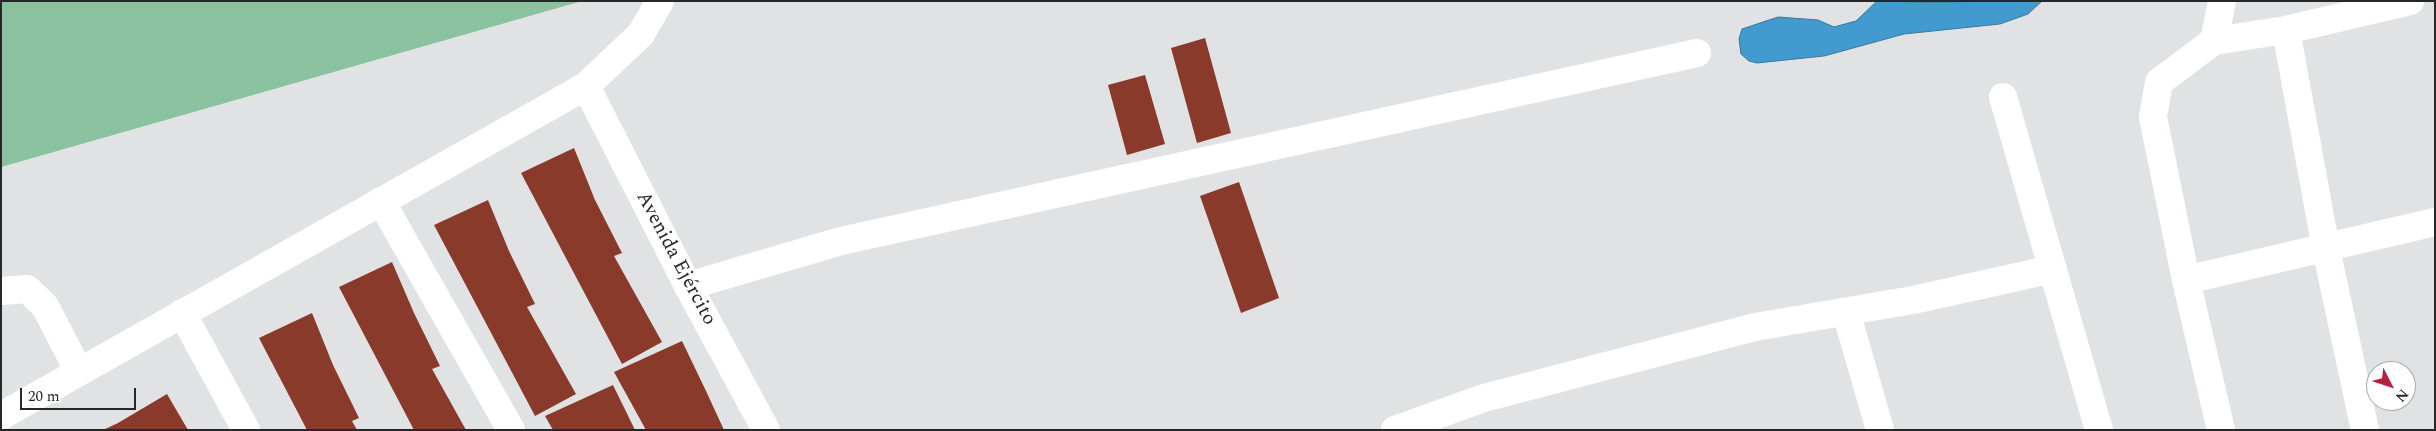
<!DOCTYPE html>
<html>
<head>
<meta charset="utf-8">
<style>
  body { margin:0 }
  #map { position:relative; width:2436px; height:431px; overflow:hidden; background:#e1e2e3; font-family:Spectral,serif }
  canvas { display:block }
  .frame { position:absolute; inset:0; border:2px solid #272728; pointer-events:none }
  .north { position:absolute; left:2366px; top:361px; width:50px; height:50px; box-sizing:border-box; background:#fff; border:1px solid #a9a9a9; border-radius:50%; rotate:131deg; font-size:14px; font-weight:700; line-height:20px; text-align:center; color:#272728 }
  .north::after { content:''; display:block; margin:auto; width:18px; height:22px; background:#b42240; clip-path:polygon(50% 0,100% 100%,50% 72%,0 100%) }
  .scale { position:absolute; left:20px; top:388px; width:116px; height:22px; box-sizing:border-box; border:2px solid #272728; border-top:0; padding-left:6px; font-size:15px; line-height:18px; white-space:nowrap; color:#272728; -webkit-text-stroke:4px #fff; paint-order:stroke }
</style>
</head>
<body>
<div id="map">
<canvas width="2436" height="431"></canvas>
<div class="frame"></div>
<div class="north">N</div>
<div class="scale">20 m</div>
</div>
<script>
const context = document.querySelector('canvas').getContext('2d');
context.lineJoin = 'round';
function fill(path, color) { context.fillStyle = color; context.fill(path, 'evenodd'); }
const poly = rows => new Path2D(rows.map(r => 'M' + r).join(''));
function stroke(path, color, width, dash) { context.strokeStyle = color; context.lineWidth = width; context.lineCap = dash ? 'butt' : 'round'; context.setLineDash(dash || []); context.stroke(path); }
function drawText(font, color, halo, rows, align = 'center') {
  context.font = font + ' Spectral,serif'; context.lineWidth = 5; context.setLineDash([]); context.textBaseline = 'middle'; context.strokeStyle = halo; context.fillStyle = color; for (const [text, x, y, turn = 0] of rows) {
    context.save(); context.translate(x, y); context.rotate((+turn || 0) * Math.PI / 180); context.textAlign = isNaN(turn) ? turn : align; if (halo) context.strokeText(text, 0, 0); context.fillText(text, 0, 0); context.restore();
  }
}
const green = poly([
  [1,1,582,1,1,167]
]);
const water = poly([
  [1877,1,1922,2,2042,1,2028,14,2000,24,1904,34,1824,56,1757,63,1749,61,1741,54,1739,39,1742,29,1778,17,1818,20,1834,27,1856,21,1877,1]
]);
const building = poly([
  [1205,38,1231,133,1197,143,1171,48],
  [1145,75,1165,144,1127,155,1108,85],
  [574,148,595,200,622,253,614,256,662,342,622,364,521,173],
  [1239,182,1279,298,1241,313,1200,196],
  [488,200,509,251,535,304,527,307,576,394,535,416,434,225],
  [392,262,414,313,440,366,432,369,466,430,414,430,339,287],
  [312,313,333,365,359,418,352,421,357,430,307,430,259,338],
  [682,341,706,391,724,430,646,430,614,372],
  [613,385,635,430,553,430,545,416],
  [167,394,188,430,103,430,118,423]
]);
const minor = poly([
  [2286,30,2326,249,2365,430],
  [2214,41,2222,1],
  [586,86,688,286,766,430],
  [2003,97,2099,430],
  [381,201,511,430],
  [2186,280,2435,222],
  [688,286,841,241,1697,53],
  [1,291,27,289,45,306,79,372],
  [1846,312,1880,430],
  [182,313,246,430],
  [1,416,586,86,641,34,660,1],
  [1395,430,1484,398,1755,327,1913,300,2053,269],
  [2221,430,2186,280,2153,117,2159,82,2214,41,2286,30,2410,1]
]);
const streetNames = [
  ["Avenida Ejército",675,259,62]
];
fill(green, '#8ac19f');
fill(water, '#429ace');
stroke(water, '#3a789c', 1);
fill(building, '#8a3a2b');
stroke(minor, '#fff', 28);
drawText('20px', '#272728', '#fff', streetNames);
</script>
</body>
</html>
